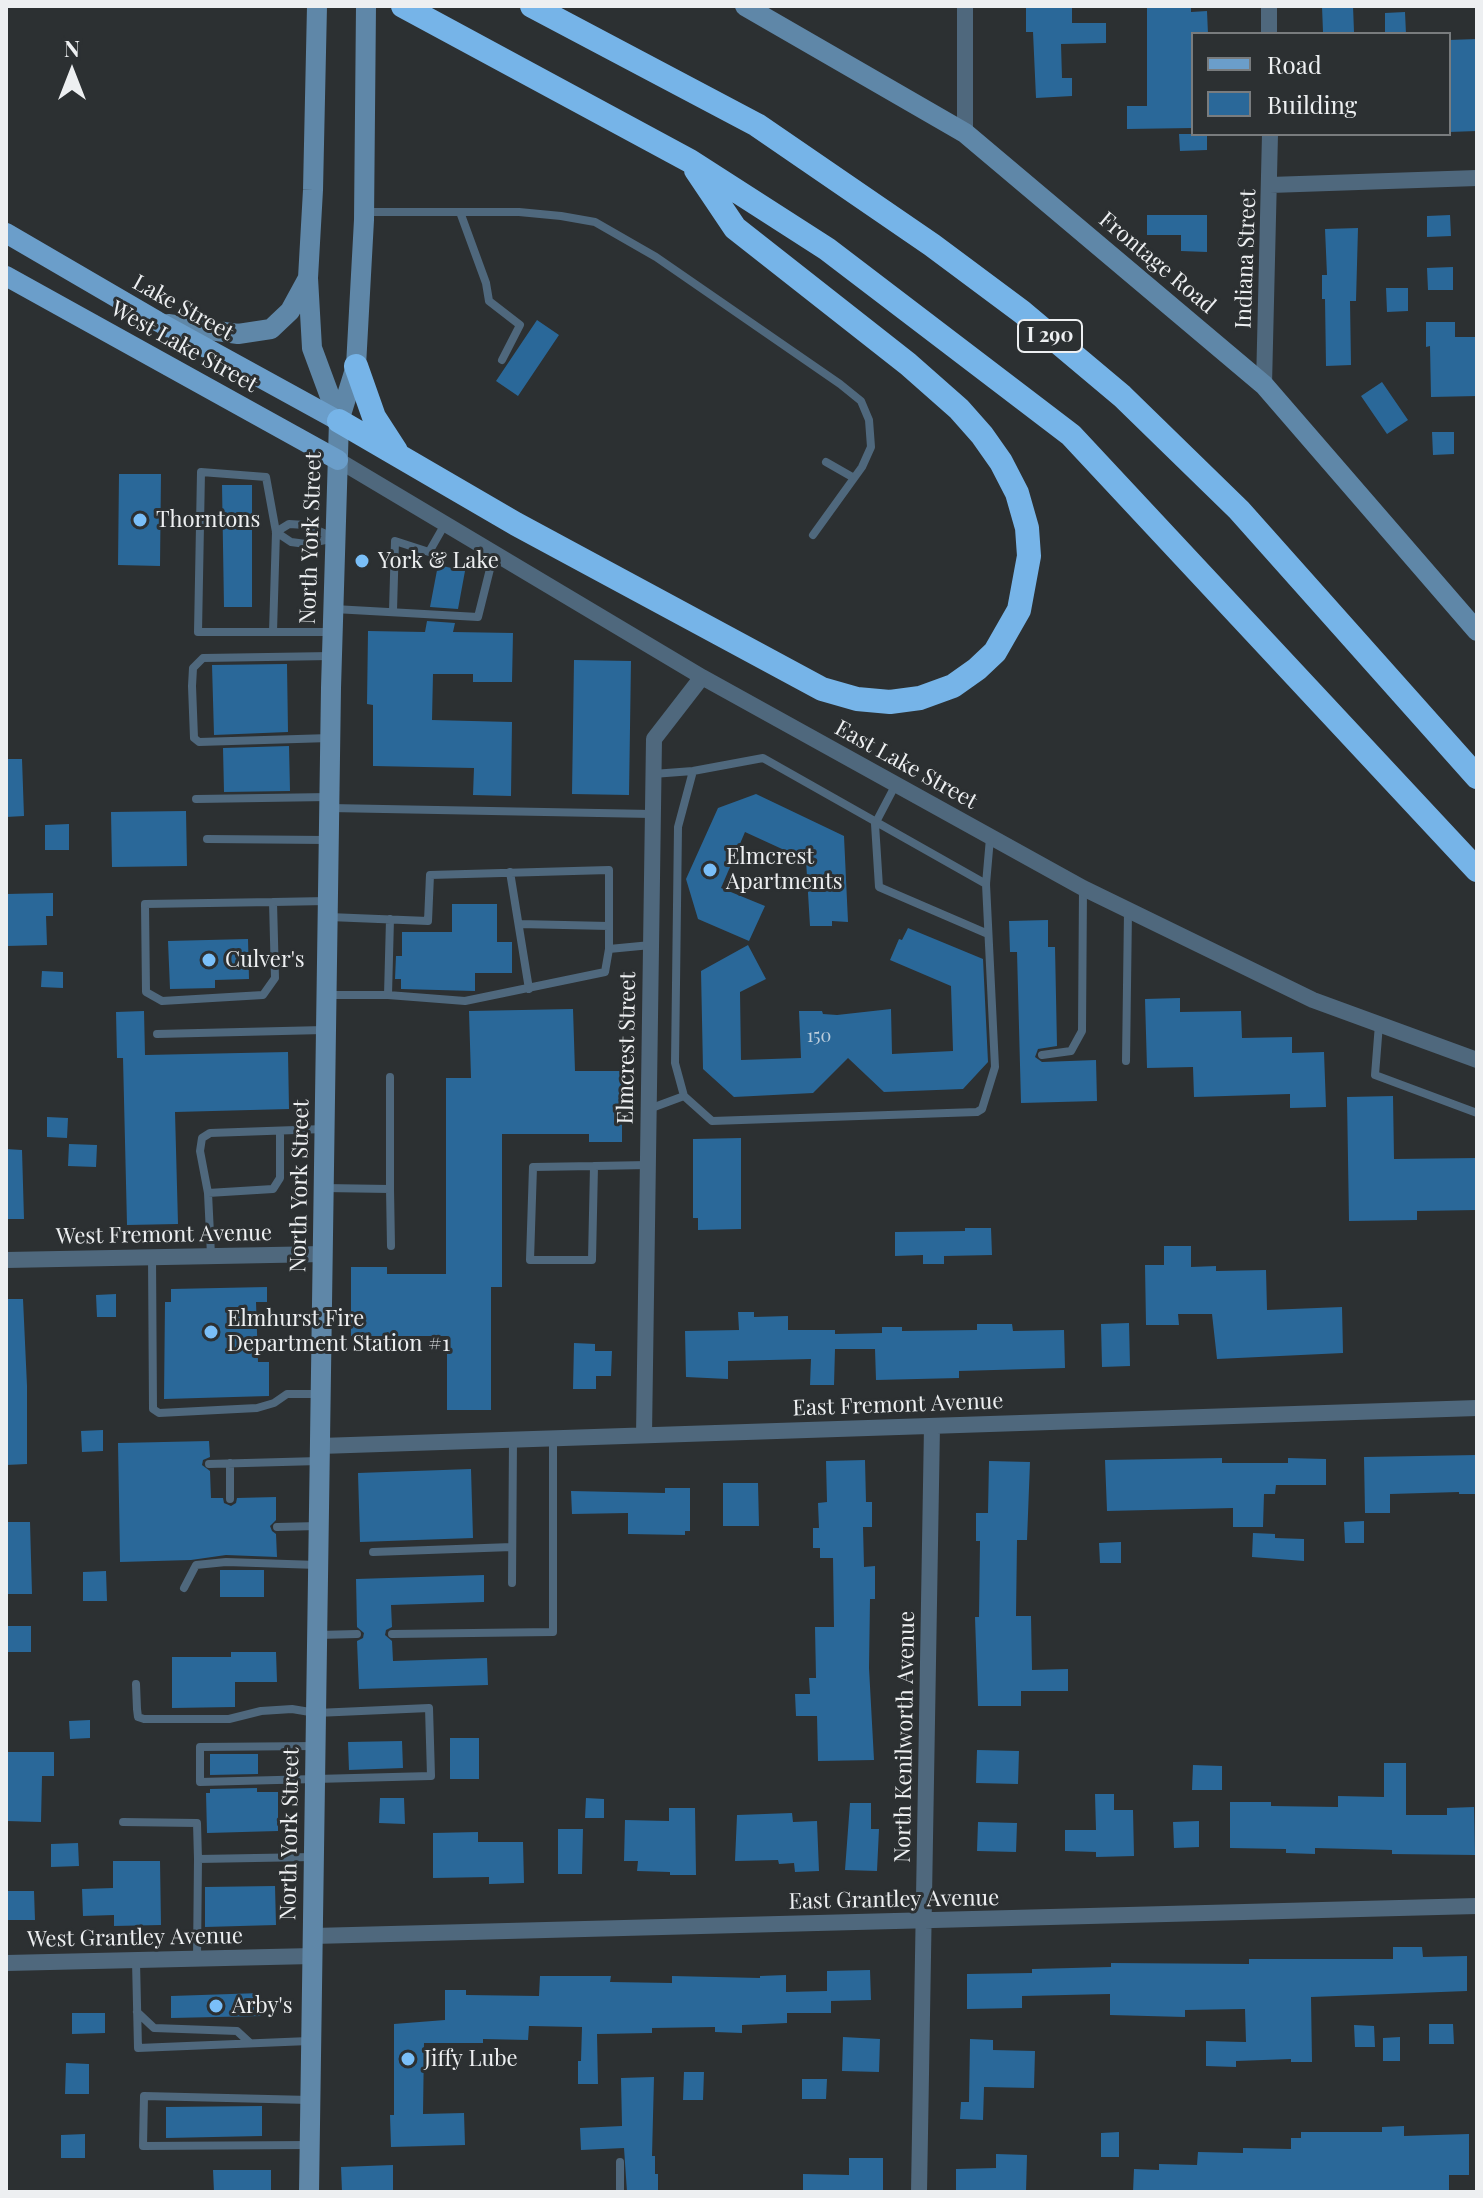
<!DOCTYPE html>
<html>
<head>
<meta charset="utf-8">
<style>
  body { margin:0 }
  #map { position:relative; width:1483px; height:2198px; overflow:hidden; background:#2c3032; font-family:"Playfair Display",serif }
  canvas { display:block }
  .frame { position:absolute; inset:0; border:8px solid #edeff1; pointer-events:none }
  .legend { position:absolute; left:1191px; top:32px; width:260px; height:104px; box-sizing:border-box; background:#2c3032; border:2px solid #797c7e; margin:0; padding:10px 14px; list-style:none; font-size:24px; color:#edeff1 }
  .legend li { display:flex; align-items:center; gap:16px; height:40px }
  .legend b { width:40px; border:2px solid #797c7e }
  .north { position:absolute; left:32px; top:32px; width:80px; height:80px; -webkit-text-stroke:6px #2c3032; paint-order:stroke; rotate:0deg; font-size:22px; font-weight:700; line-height:32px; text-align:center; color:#edeff1 }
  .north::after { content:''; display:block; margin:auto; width:28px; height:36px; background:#edeff1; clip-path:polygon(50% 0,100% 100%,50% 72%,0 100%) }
</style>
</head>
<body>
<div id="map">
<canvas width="1483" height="2198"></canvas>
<div class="frame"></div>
<ul class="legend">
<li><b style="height:10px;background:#6b9eca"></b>Road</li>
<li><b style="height:22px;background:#2a6899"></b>Building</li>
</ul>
<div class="north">N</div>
</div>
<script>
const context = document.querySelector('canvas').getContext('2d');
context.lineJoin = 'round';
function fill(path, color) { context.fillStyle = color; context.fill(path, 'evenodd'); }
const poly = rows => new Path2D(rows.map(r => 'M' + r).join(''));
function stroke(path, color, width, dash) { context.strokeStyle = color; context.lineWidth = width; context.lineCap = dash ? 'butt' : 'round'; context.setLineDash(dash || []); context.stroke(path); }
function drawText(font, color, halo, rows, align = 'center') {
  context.font = font + ' "Playfair Display",serif'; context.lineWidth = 6; context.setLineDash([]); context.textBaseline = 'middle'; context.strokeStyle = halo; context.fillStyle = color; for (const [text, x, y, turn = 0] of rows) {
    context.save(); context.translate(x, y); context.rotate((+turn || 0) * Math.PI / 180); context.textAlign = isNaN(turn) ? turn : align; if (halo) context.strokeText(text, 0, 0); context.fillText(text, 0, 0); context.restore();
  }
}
const building = poly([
  [1072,6,1072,23,1106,23,1106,43,1061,44,1062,78,1072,78,1072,96,1036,98,1033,32,1026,32,1026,7],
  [1147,6,1191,6,1191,12,1207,11,1208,34,1193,34,1193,128,1127,129,1127,106,1147,106],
  [1322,6,1353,6,1354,32,1323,32],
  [1405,12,1406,34,1385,34,1385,13],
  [1477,39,1477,131,1449,132,1449,40],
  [1179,134,1207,134,1207,150,1180,151],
  [1147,215,1207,215,1207,252,1181,251,1181,235,1147,235],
  [1450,215,1451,236,1427,237,1427,216],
  [1358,228,1356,301,1350,301,1351,365,1326,366,1325,299,1322,299,1322,275,1327,275,1325,229],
  [1453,267,1453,290,1428,290,1427,268],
  [1386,288,1408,288,1408,311,1387,312],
  [537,320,559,335,518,396,496,381],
  [1426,322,1455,322,1455,337,1477,337,1477,396,1431,397,1430,346,1426,347],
  [1382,382,1408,420,1387,434,1361,396],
  [1432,432,1454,432,1454,454,1433,455],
  [119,474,161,474,160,566,118,565],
  [222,485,252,485,252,607,224,607],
  [438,565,465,571,458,609,430,607],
  [427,621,455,623,453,632,513,633,512,682,473,682,473,674,433,674,432,720,512,722,511,796,473,795,474,768,373,766,373,705,367,704,368,631,425,632],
  [574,660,631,661,629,795,572,794],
  [287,664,288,732,214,735,212,665],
  [289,746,290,791,224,792,223,748],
  [6,759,22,759,24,816,6,817],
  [756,794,844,836,848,922,832,921,832,926,810,926,806,860,745,832,721,888,765,906,749,941,698,919,686,879,718,808],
  [186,811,187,866,112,867,111,812],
  [69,824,69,850,45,850,45,825],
  [53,893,53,916,46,916,47,945,6,946,6,894],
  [452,904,497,904,497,942,512,942,512,973,475,973,475,991,401,989,401,979,395,979,396,956,402,956,402,932,452,932],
  [1048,920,1048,947,1055,947,1057,1046,1038,1049,1035,1057,1042,1062,1096,1060,1097,1101,1021,1103,1017,952,1010,952,1009,921],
  [908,928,983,959,988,1062,963,1089,884,1092,848,1058,813,1093,734,1097,703,1069,701,971,748,945,766,979,740,992,741,1060,801,1058,799,1011,822,1011,823,1014,837,1015,891,1009,892,1054,953,1051,951,986,890,960,899,939,902,940],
  [248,939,249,979,215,980,215,988,170,989,168,941],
  [42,971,63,972,63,988,41,987],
  [1180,998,1180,1012,1241,1011,1242,1038,1292,1037,1292,1053,1324,1052,1326,1107,1290,1108,1290,1094,1194,1097,1193,1067,1147,1068,1145,999],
  [573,1009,575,1071,622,1071,622,1142,589,1142,589,1134,502,1134,502,1287,491,1287,491,1410,447,1410,447,1336,351,1336,351,1267,387,1267,387,1274,446,1274,446,1078,471,1078,469,1011],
  [144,1011,145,1055,288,1052,289,1109,175,1112,178,1224,127,1225,123,1058,117,1058,116,1012],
  [1393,1096,1394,1159,1477,1158,1477,1210,1417,1211,1417,1220,1349,1221,1347,1097],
  [47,1117,68,1118,67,1138,47,1137],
  [741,1138,741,1229,698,1230,698,1218,693,1218,693,1139],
  [69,1144,97,1145,96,1167,68,1166],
  [6,1149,22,1150,24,1219,6,1219],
  [965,1228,991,1228,992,1255,944,1256,944,1264,923,1264,923,1255,895,1256,895,1232,965,1231],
  [1164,1246,1191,1246,1191,1267,1216,1266,1216,1271,1266,1270,1267,1310,1342,1307,1343,1353,1217,1359,1212,1314,1178,1314,1179,1325,1146,1325,1145,1265,1164,1265],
  [267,1287,267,1302,256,1302,258,1362,269,1362,269,1396,164,1399,165,1302,171,1302,171,1289],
  [116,1294,116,1317,97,1317,96,1295],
  [6,1299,23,1299,27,1386,27,1464,6,1465],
  [738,1312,754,1312,754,1317,788,1316,788,1330,835,1330,835,1334,882,1333,882,1327,902,1327,902,1331,977,1330,977,1324,1012,1324,1013,1331,1064,1330,1065,1368,959,1371,959,1378,876,1380,875,1349,835,1349,834,1385,810,1385,811,1359,728,1361,728,1379,686,1377,685,1331,739,1330],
  [1129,1323,1130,1366,1102,1367,1101,1324],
  [574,1343,595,1344,595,1351,612,1351,611,1376,596,1376,596,1389,573,1389],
  [103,1430,103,1451,82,1452,81,1431],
  [209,1441,210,1457,203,1460,202,1465,210,1471,211,1498,223,1498,224,1503,231,1506,236,1503,237,1498,276,1497,276,1520,270,1526,272,1531,276,1534,277,1557,226,1555,191,1560,120,1562,118,1443],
  [1477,1455,1477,1494,1459,1494,1459,1492,1390,1494,1390,1513,1365,1513,1364,1457],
  [1222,1458,1222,1463,1288,1463,1288,1458,1326,1459,1326,1485,1276,1485,1275,1494,1264,1494,1263,1527,1233,1527,1233,1508,1107,1511,1105,1460],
  [865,1460,866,1502,872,1502,872,1527,863,1527,864,1567,875,1566,875,1599,870,1599,869,1668,874,1760,818,1761,817,1716,796,1716,795,1694,810,1694,809,1678,816,1678,815,1627,834,1627,833,1558,820,1558,820,1548,813,1548,813,1528,819,1528,818,1503,827,1502,826,1461],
  [989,1461,1030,1462,1027,1540,1017,1540,1016,1616,1031,1616,1032,1670,1068,1669,1068,1691,1021,1691,1021,1706,978,1706,975,1617,979,1617,980,1541,976,1541,976,1513,988,1513],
  [471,1469,473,1538,360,1542,358,1473],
  [723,1483,758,1483,759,1526,723,1526],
  [665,1488,690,1488,690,1531,685,1531,685,1535,628,1534,628,1513,572,1514,571,1491,665,1493],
  [1364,1521,1364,1543,1345,1543,1344,1522],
  [6,1522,30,1522,32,1594,6,1594],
  [1253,1533,1275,1534,1275,1538,1304,1539,1304,1561,1252,1557],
  [1121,1542,1121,1563,1100,1563,1099,1543],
  [220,1570,264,1570,264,1597,220,1597],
  [106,1571,107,1601,83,1601,83,1572],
  [484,1575,484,1602,391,1605,392,1627,386,1630,385,1635,392,1641,393,1661,487,1658,488,1685,359,1689,357,1641,363,1638,364,1633,357,1627,356,1579],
  [6,1626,31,1626,31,1652,6,1652],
  [231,1652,276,1652,277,1682,235,1682,235,1707,172,1708,172,1657,231,1657],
  [90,1720,90,1738,70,1739,69,1721],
  [450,1738,479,1738,479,1779,450,1779],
  [402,1741,403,1768,349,1770,348,1742],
  [977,1750,1019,1751,1018,1784,976,1783],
  [6,1752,54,1752,54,1776,42,1776,41,1822,6,1821],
  [210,1754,258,1754,258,1774,210,1775],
  [1384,1763,1406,1763,1406,1815,1447,1815,1447,1808,1474,1807,1475,1855,1392,1854,1392,1850,1315,1848,1315,1854,1286,1853,1286,1849,1230,1848,1230,1802,1271,1802,1271,1806,1338,1807,1338,1796,1384,1797],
  [1193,1765,1222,1766,1222,1790,1192,1790],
  [257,1788,257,1792,278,1792,278,1831,207,1833,206,1793,210,1793,210,1789],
  [1095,1794,1114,1794,1114,1810,1133,1810,1134,1856,1096,1857,1096,1852,1065,1851,1065,1830,1096,1830],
  [380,1798,404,1798,405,1824,379,1823],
  [586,1798,604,1799,604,1818,585,1818],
  [850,1803,871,1803,871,1829,879,1829,877,1871,845,1870],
  [669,1808,695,1808,696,1875,670,1875,670,1872,637,1871,638,1861,624,1861,625,1820,669,1821],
  [792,1813,793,1822,817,1821,819,1871,795,1872,794,1863,779,1864,778,1860,735,1861,737,1815],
  [1199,1821,1199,1847,1174,1848,1173,1822],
  [978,1822,1017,1823,1016,1852,977,1851],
  [558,1829,583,1829,582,1874,558,1874],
  [478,1832,478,1842,523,1842,524,1883,489,1884,489,1877,433,1878,433,1833],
  [78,1843,79,1866,51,1867,51,1844],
  [113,1861,160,1861,161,1925,114,1926,114,1915,83,1916,82,1889,113,1888],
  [275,1886,276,1925,205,1927,205,1887],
  [6,1891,34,1891,35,1920,6,1920],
  [1393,1947,1422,1947,1423,1957,1467,1956,1467,1991,1311,1997,1312,2062,1291,2062,1291,2059,1236,2061,1236,2067,1206,2066,1206,2041,1246,2042,1245,2009,1185,2010,1185,2017,1110,2015,1110,1994,1022,1996,1022,2008,967,2009,967,1974,1032,1973,1032,1969,1111,1967,1111,1963,1249,1964,1249,1959,1393,1959],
  [870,1970,871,2000,831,2001,831,2013,787,2013,787,2023,742,2025,742,2033,715,2032,715,2027,652,2028,652,2033,597,2034,598,2084,578,2084,578,2061,581,2061,582,2027,529,2026,528,2040,483,2039,483,2043,424,2043,423,2114,464,2113,465,2145,391,2147,390,2115,394,2115,394,2024,445,2020,445,1990,466,1990,466,1995,539,1996,540,1976,611,1976,610,1982,672,1983,672,1976,760,1978,760,1976,786,1975,786,1992,827,1991,827,1971],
  [261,1993,262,2016,171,2018,171,1996],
  [72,2013,105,2013,105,2033,72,2034],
  [1429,2024,1453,2024,1454,2044,1429,2044],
  [1354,2025,1374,2026,1375,2047,1355,2047],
  [843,2037,880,2039,879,2072,842,2071],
  [1400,2037,1400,2061,1383,2061,1383,2038],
  [970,2039,993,2040,993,2050,1035,2051,1034,2088,984,2087,983,2120,960,2119,961,2102,969,2102],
  [66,2063,89,2064,89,2094,65,2094],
  [684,2072,704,2072,703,2100,683,2100],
  [654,2077,652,2156,655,2156,655,2174,658,2174,658,2192,627,2192,624,2148,581,2150,580,2128,622,2126,621,2078],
  [802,2079,827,2079,826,2099,802,2099],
  [262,2106,262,2136,166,2138,166,2107],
  [1404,2126,1404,2136,1469,2134,1469,2175,1449,2175,1449,2192,1133,2192,1134,2169,1159,2170,1159,2164,1197,2165,1198,2152,1243,2153,1243,2148,1291,2149,1291,2138,1301,2138,1301,2132,1382,2132,1382,2127],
  [1119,2132,1119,2157,1101,2157,1101,2133],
  [85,2134,85,2158,61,2158,61,2135],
  [996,2154,1027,2155,1026,2192,956,2192,956,2169,996,2168],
  [849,2158,883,2158,883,2192,803,2192,803,2174,849,2175],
  [393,2165,393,2192,342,2192,341,2167],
  [213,2170,271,2170,271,2192,214,2192]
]);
const lane = poly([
  [365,212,519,212,561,216,595,222,656,257,840,384,861,401,869,420,871,447,862,467,813,535],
  [460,212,486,283,489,301,520,325,502,360],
  [826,462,854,478],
  [276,532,289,524,305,525,335,538],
  [276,532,291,542,306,544,335,538],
  [334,609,478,617,494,553],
  [393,611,395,541,429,552,445,524],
  [273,632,276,532,266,477,201,472,198,632,333,632],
  [330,738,199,742,194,738,192,686,193,668,203,658,331,656],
  [693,771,678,827,675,1063,684,1096,712,1121,977,1112,982,1109,995,1067,986,884,990,838],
  [653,774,693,771,763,758,986,884],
  [896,784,875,824,879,887,988,934],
  [196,799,329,797],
  [330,808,652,814],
  [207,839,326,840],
  [510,872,529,989],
  [273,902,275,978,263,995,162,1001,146,992,145,904,273,902,327,901],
  [329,917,428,921,430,875,609,870,609,949,605,972,465,1001,388,995],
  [519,924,609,926],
  [609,949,651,945],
  [327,995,388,995,390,919],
  [1379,1024,1375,1075,1477,1113],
  [157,1034,324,1030],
  [1042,1055,1071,1051,1082,1031,1083,889],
  [1126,1061,1128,911],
  [649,1109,684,1096],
  [594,1166,592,1260,530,1260,533,1167,594,1166,648,1165],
  [324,1188,390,1189,390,1077],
  [390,1189,391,1246],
  [208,1193,273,1189,280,1178,280,1131],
  [211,1255,208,1193,200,1151,202,1138,210,1133,324,1129],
  [152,1256,153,1409,159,1413,257,1408,274,1403,287,1394,320,1394],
  [230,1463,230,1499],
  [209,1464,319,1461],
  [277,1527,318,1526],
  [373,1552,512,1547],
  [512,1583,513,1440],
  [184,1588,196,1565,226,1562,318,1565],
  [392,1634,553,1632,553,1439],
  [318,1635,357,1634],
  [136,1684,137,1709,138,1717,144,1719,229,1719,261,1711,292,1709,316,1713,429,1708,431,1776,200,1782,200,1747,315,1746],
  [123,1822,197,1823,198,1859],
  [197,1958,198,1859,313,1857],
  [136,1961,138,2048,309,2041],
  [137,2012,154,2028,237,2031,250,2043],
  [310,2145,143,2146,144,2096,310,2100],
  [620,2162,620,2192]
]);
const street = poly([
  [965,6,965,133],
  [1269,6,1269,34],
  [1270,185,1477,178],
  [1264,385,1270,134],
  [338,460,702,677,1083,888,1313,1000,1477,1060],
  [6,1260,324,1254],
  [644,1435,654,739,702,677],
  [320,1446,1477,1408],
  [313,1936,1477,1906],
  [6,1963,313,1956],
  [919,2192,932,1426]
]);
const secondary = poly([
  [317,6,313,190,308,278,312,348,339,421],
  [745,6,965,133,1264,385,1477,631],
  [168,324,238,334,271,329,290,311,308,278],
  [309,2192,331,688,339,421,356,366,364,220,366,6]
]);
const primary = poly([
  [6,233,157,321,339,421],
  [6,276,338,460]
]);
const highway = poly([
  [403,6,690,161,827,249,1071,435,1477,870],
  [532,6,757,125,932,245,1022,312,1122,396,1239,510,1477,777],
  [356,366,374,417,396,451],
  [339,421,516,524,822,689,857,699,890,702,920,698,953,686,977,669,995,652,1019,610,1029,556,1027,528,1017,493,1001,462,982,435,959,409,908,364,735,228,696,170]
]);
const markers = [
  [140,520,8,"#7abff8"],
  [362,561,8,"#7abff8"],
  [710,870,8,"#7abff8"],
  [209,960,8,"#7abff8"],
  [211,1332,8,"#7abff8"],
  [216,2006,8,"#7abff8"],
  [408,2059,8,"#7abff8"]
];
const numberNames = [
  ["150",819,1036]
];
const shields = [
  [1050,336,64]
];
const shieldNames = [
  ["I 290",1050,336]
];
const streetNames = [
  ["Indiana Street",1246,259,-88],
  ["Frontage Road",1157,263,40],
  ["Lake Street",183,308,29],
  ["West Lake Street",184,347,29],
  ["North York Street",311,538,-88],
  ["East Lake Street",906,765,29],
  ["Elmcrest Street",627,1048,-89],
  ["North York Street",300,1186,-89],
  ["West Fremont Avenue",164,1235,-1],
  ["East Fremont Avenue",898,1405,-2],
  ["North Kenilworth Avenue",905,1737,-89],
  ["North York Street",290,1834,-89],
  ["East Grantley Avenue",894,1900,-1],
  ["West Grantley Avenue",135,1938,-1]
];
const poiNames = [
  ["Thorntons",156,520],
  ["York & Lake",378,561],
  ["Elmcrest",726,857],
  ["Apartments",726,882],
  ["Culver's",225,960],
  ["Elmhurst Fire",227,1319],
  ["Department Station #1",227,1344],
  ["Arby's",232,2006],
  ["Jiffy Lube",424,2059]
];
fill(building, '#2a6899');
stroke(lane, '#4f687d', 8);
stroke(street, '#4f687d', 16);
stroke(secondary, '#5f87a8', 20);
stroke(primary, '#6b9eca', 20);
stroke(highway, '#76b4e8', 24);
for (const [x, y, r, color] of markers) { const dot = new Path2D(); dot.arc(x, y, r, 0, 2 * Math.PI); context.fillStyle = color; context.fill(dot); stroke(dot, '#2c3032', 3); }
drawText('18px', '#bccddb', null, numberNames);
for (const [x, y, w] of shields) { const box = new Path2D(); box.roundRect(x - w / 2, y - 16, w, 32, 6); context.fillStyle = '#2c3032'; context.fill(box); stroke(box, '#edeff1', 2); }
drawText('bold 20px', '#edeff1', null, shieldNames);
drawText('22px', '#edeff1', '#2c3032', streetNames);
drawText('22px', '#edeff1', '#2c3032', poiNames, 'left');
</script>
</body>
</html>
